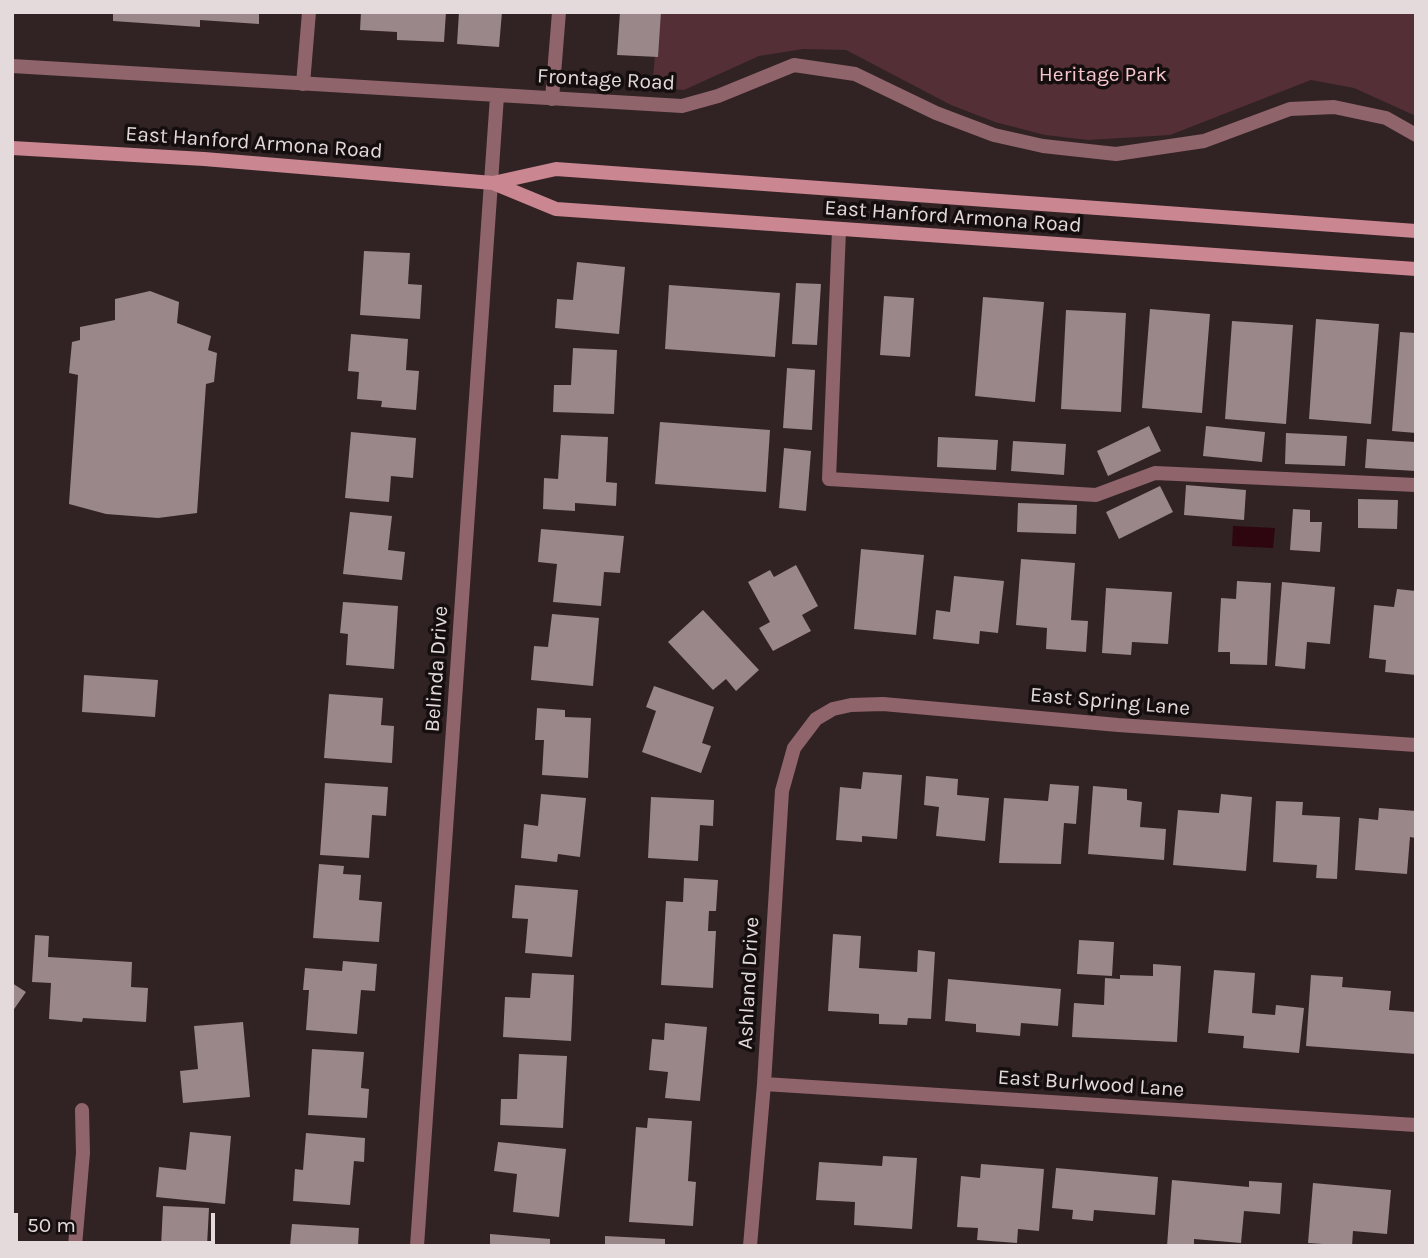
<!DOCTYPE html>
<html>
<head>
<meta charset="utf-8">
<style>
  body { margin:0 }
  #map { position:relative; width:1428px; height:1258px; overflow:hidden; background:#312224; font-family:Karla,sans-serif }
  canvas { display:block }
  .frame { position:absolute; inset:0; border:14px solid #e4dadb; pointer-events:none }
  .scale { position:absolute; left:14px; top:1213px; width:201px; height:32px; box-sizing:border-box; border:4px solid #e4dadb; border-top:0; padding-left:9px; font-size:21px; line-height:24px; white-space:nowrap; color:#e4dadb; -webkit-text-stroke:5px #140e0f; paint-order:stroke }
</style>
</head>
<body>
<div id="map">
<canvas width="1428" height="1258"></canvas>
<div class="frame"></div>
<div class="scale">50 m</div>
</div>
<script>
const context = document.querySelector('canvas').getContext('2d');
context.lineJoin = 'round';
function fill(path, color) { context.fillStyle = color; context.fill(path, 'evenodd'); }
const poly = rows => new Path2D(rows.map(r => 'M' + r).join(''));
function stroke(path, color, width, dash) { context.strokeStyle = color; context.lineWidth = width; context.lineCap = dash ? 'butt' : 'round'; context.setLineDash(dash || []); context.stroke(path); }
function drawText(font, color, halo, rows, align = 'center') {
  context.font = font + ' Karla,sans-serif'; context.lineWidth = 7; context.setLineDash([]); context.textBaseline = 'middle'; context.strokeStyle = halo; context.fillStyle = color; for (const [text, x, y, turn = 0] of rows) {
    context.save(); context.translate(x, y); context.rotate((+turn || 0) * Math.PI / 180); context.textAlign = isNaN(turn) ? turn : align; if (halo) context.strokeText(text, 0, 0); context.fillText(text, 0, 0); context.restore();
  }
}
const green = poly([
  [659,12,1416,12,1416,116,1354,88,1311,80,1170,135,1088,140,1045,135,995,122,951,105,846,50,803,49,759,56,684,90,652,88]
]);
const water = poly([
  [1233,526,1275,528,1273,548,1232,546]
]);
const building = poly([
  [113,12,259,12,259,24,200,20,200,27,113,21],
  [361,12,446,12,444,42,397,40,397,32,360,30],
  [459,12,502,12,499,47,457,44],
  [620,12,661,12,658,57,617,55],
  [364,251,410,253,408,284,422,285,420,319,360,315],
  [577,262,625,267,619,334,555,328,557,299,573,300],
  [796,283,821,284,817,345,792,344],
  [669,285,780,293,775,357,665,349],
  [150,291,179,302,177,323,211,336,208,350,217,353,214,382,206,384,197,513,158,518,106,514,69,504,78,375,69,373,72,342,80,340,80,327,115,320,115,299],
  [884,296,914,298,910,357,880,355],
  [983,297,1044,302,1035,402,975,396],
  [1150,309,1210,314,1202,413,1142,408],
  [1066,310,1126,313,1121,412,1061,409],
  [1316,319,1379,324,1371,424,1309,419],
  [1232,321,1293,325,1286,424,1225,419],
  [1400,332,1416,333,1416,433,1392,431],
  [351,334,408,339,406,370,419,371,416,410,381,407,382,401,357,399,359,372,348,371],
  [573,348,617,350,614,414,553,412,554,385,571,385],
  [787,368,815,370,812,430,783,428],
  [660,422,770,430,766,492,655,484],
  [1149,426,1161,451,1108,476,1097,451],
  [1206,426,1265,432,1262,462,1203,456],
  [351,432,416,438,413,478,391,476,389,502,345,498],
  [1286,433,1347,436,1345,466,1285,464],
  [561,435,608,437,606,482,617,483,616,506,575,503,575,511,543,509,544,478,558,479],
  [938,437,998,440,996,470,937,467],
  [1367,439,1416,442,1416,471,1365,468],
  [1013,441,1066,444,1064,475,1011,471],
  [784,448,811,451,806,511,779,508],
  [1186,485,1246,490,1244,520,1184,515],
  [1160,486,1173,512,1119,539,1106,512],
  [1358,499,1398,500,1397,529,1358,528],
  [1018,503,1077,505,1076,534,1017,532],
  [1293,509,1310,510,1310,522,1322,522,1320,552,1290,550],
  [350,512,392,516,388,550,405,552,402,580,343,574],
  [541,529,624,536,620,573,604,572,601,606,553,602,557,564,538,562],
  [861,549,924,555,916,635,854,629],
  [1021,559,1075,563,1071,620,1088,621,1086,652,1046,649,1047,628,1016,625],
  [796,565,818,606,802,615,811,631,773,651,759,628,770,622,748,582,770,570,774,577],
  [954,576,1004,581,998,633,980,631,979,644,933,639,936,610,950,612],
  [1237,581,1271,583,1267,665,1230,664,1230,652,1218,652,1221,598,1236,599],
  [1282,582,1335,587,1330,644,1307,642,1305,669,1275,666],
  [1106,588,1172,592,1168,644,1132,642,1131,655,1102,653],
  [1397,589,1416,591,1416,675,1385,672,1386,660,1369,658,1374,605,1394,607],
  [343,602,398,606,394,669,346,665,348,634,340,633],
  [703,610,759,670,736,691,726,679,713,690,668,642],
  [552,614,599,618,593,686,531,680,534,646,548,647],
  [84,675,158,680,155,717,82,712],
  [654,686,714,707,702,743,711,746,701,773,642,752,656,711,646,707],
  [329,694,383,698,381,725,394,726,392,763,324,758],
  [537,708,565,710,565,717,591,718,588,778,542,775,544,740,535,740],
  [863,772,902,775,897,839,862,836,862,842,836,840,840,787,861,789],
  [926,776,958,779,957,795,989,798,985,841,936,836,939,807,924,805],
  [325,783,388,787,386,816,372,815,369,858,320,855],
  [1050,784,1079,786,1076,824,1064,823,1061,864,999,863,1004,798,1048,801],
  [1093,786,1127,789,1127,800,1142,802,1140,827,1166,829,1164,860,1088,854],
  [541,794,586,798,580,857,558,854,557,862,521,858,524,824,538,826],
  [1221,794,1252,797,1246,871,1173,865,1178,810,1219,813],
  [651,797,714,800,713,826,700,825,698,861,648,858],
  [1276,801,1303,802,1302,815,1340,817,1337,879,1316,878,1317,865,1273,862],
  [1379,808,1416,811,1416,838,1410,837,1407,874,1355,870,1359,818,1378,820],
  [319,864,344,866,343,874,361,875,359,900,382,902,379,942,313,938],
  [684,878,718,880,716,911,709,911,708,931,716,931,713,988,661,985,666,901,683,902],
  [515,885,578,890,572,957,525,953,528,919,512,918],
  [833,934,861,936,859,968,917,972,918,950,935,952,931,1019,908,1018,907,1025,879,1024,879,1014,828,1011],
  [35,935,49,936,48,957,132,962,131,987,148,988,146,1022,83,1018,82,1022,49,1019,51,983,32,982],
  [1079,940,1114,942,1112,976,1077,974],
  [343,961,377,964,375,991,361,990,357,1034,306,1030,309,990,303,990,305,968,342,971],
  [1153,964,1181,966,1177,1042,1072,1037,1074,1003,1104,1005,1105,978,1120,979,1120,975,1153,976],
  [1214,970,1255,973,1252,1013,1275,1015,1276,1005,1304,1008,1299,1053,1243,1048,1244,1036,1208,1033],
  [532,973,574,975,571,1041,503,1037,505,997,530,998],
  [1311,975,1343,977,1342,987,1391,991,1389,1010,1416,1012,1416,1054,1306,1046],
  [948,979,1061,989,1058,1026,1021,1023,1020,1036,976,1032,976,1024,945,1021],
  [12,983,26,992,12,1012],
  [243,1022,250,1097,183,1103,180,1071,198,1069,194,1026],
  [665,1023,707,1027,700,1101,665,1098,668,1072,649,1070,652,1039,664,1040],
  [312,1049,364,1052,361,1088,369,1089,367,1118,308,1115],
  [519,1054,567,1056,563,1128,500,1125,501,1099,517,1099],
  [648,1118,692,1121,688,1181,696,1182,693,1226,629,1222,636,1127,647,1128],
  [190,1132,231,1136,225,1204,156,1197,159,1167,186,1170],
  [306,1133,365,1138,364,1162,354,1161,350,1205,293,1201,295,1169,303,1170],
  [498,1142,566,1149,559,1217,513,1212,517,1174,494,1171],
  [883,1156,917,1158,912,1229,854,1225,855,1202,816,1200,819,1162,882,1166],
  [981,1164,1044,1169,1039,1231,1018,1229,1017,1243,977,1240,978,1228,957,1227,961,1176,980,1178],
  [1056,1168,1158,1177,1155,1215,1094,1210,1093,1221,1072,1219,1073,1210,1052,1208],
  [1172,1180,1249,1187,1249,1181,1282,1183,1280,1214,1244,1211,1241,1243,1194,1239,1194,1246,1167,1246],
  [1313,1183,1391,1190,1387,1234,1353,1231,1352,1246,1308,1243],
  [163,1206,209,1208,207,1246,161,1246],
  [292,1224,359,1228,358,1246,290,1246],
  [490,1234,550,1239,550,1246,490,1246],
  [605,1236,665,1239,665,1246,605,1246]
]);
const lane = poly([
  [303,84,309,12],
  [552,99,559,12],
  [839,230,829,479,1096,495,1155,473,1416,485]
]);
const street = poly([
  [12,66,682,106,718,96,794,65,855,74,936,113,994,135,1043,146,1116,154,1204,141,1290,109,1334,107,1386,118,1416,135],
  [764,1084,1416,1125],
  [75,1246,83,1153,82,1110],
  [417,1246,497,96],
  [750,1246,764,1084,782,791,794,748,816,719,833,709,851,705,883,704,1118,725,1416,745]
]);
const secondary = poly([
  [12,148,204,159,493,183,556,169,1416,231],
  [493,183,556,209,1416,269]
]);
const parkNames = [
  ["Heritage Park",1103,75]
];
const streetNames = [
  ["Frontage Road",606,80,3],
  ["East Hanford Armona Road",254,143,4],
  ["East Hanford Armona Road",953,217,4],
  ["Belinda Drive",437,669,-86],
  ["East Spring Lane",1110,702,5],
  ["Ashland Drive",749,983,-87],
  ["East Burlwood Lane",1091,1084,4]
];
fill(green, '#542f36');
fill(water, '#2d0610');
fill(building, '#99878a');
stroke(lane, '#8f646b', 14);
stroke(street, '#8f646b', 14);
stroke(secondary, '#ca8691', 14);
drawText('21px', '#f7c6cd', '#140e0f', parkNames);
drawText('21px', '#e4dadb', '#140e0f', streetNames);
</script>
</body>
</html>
